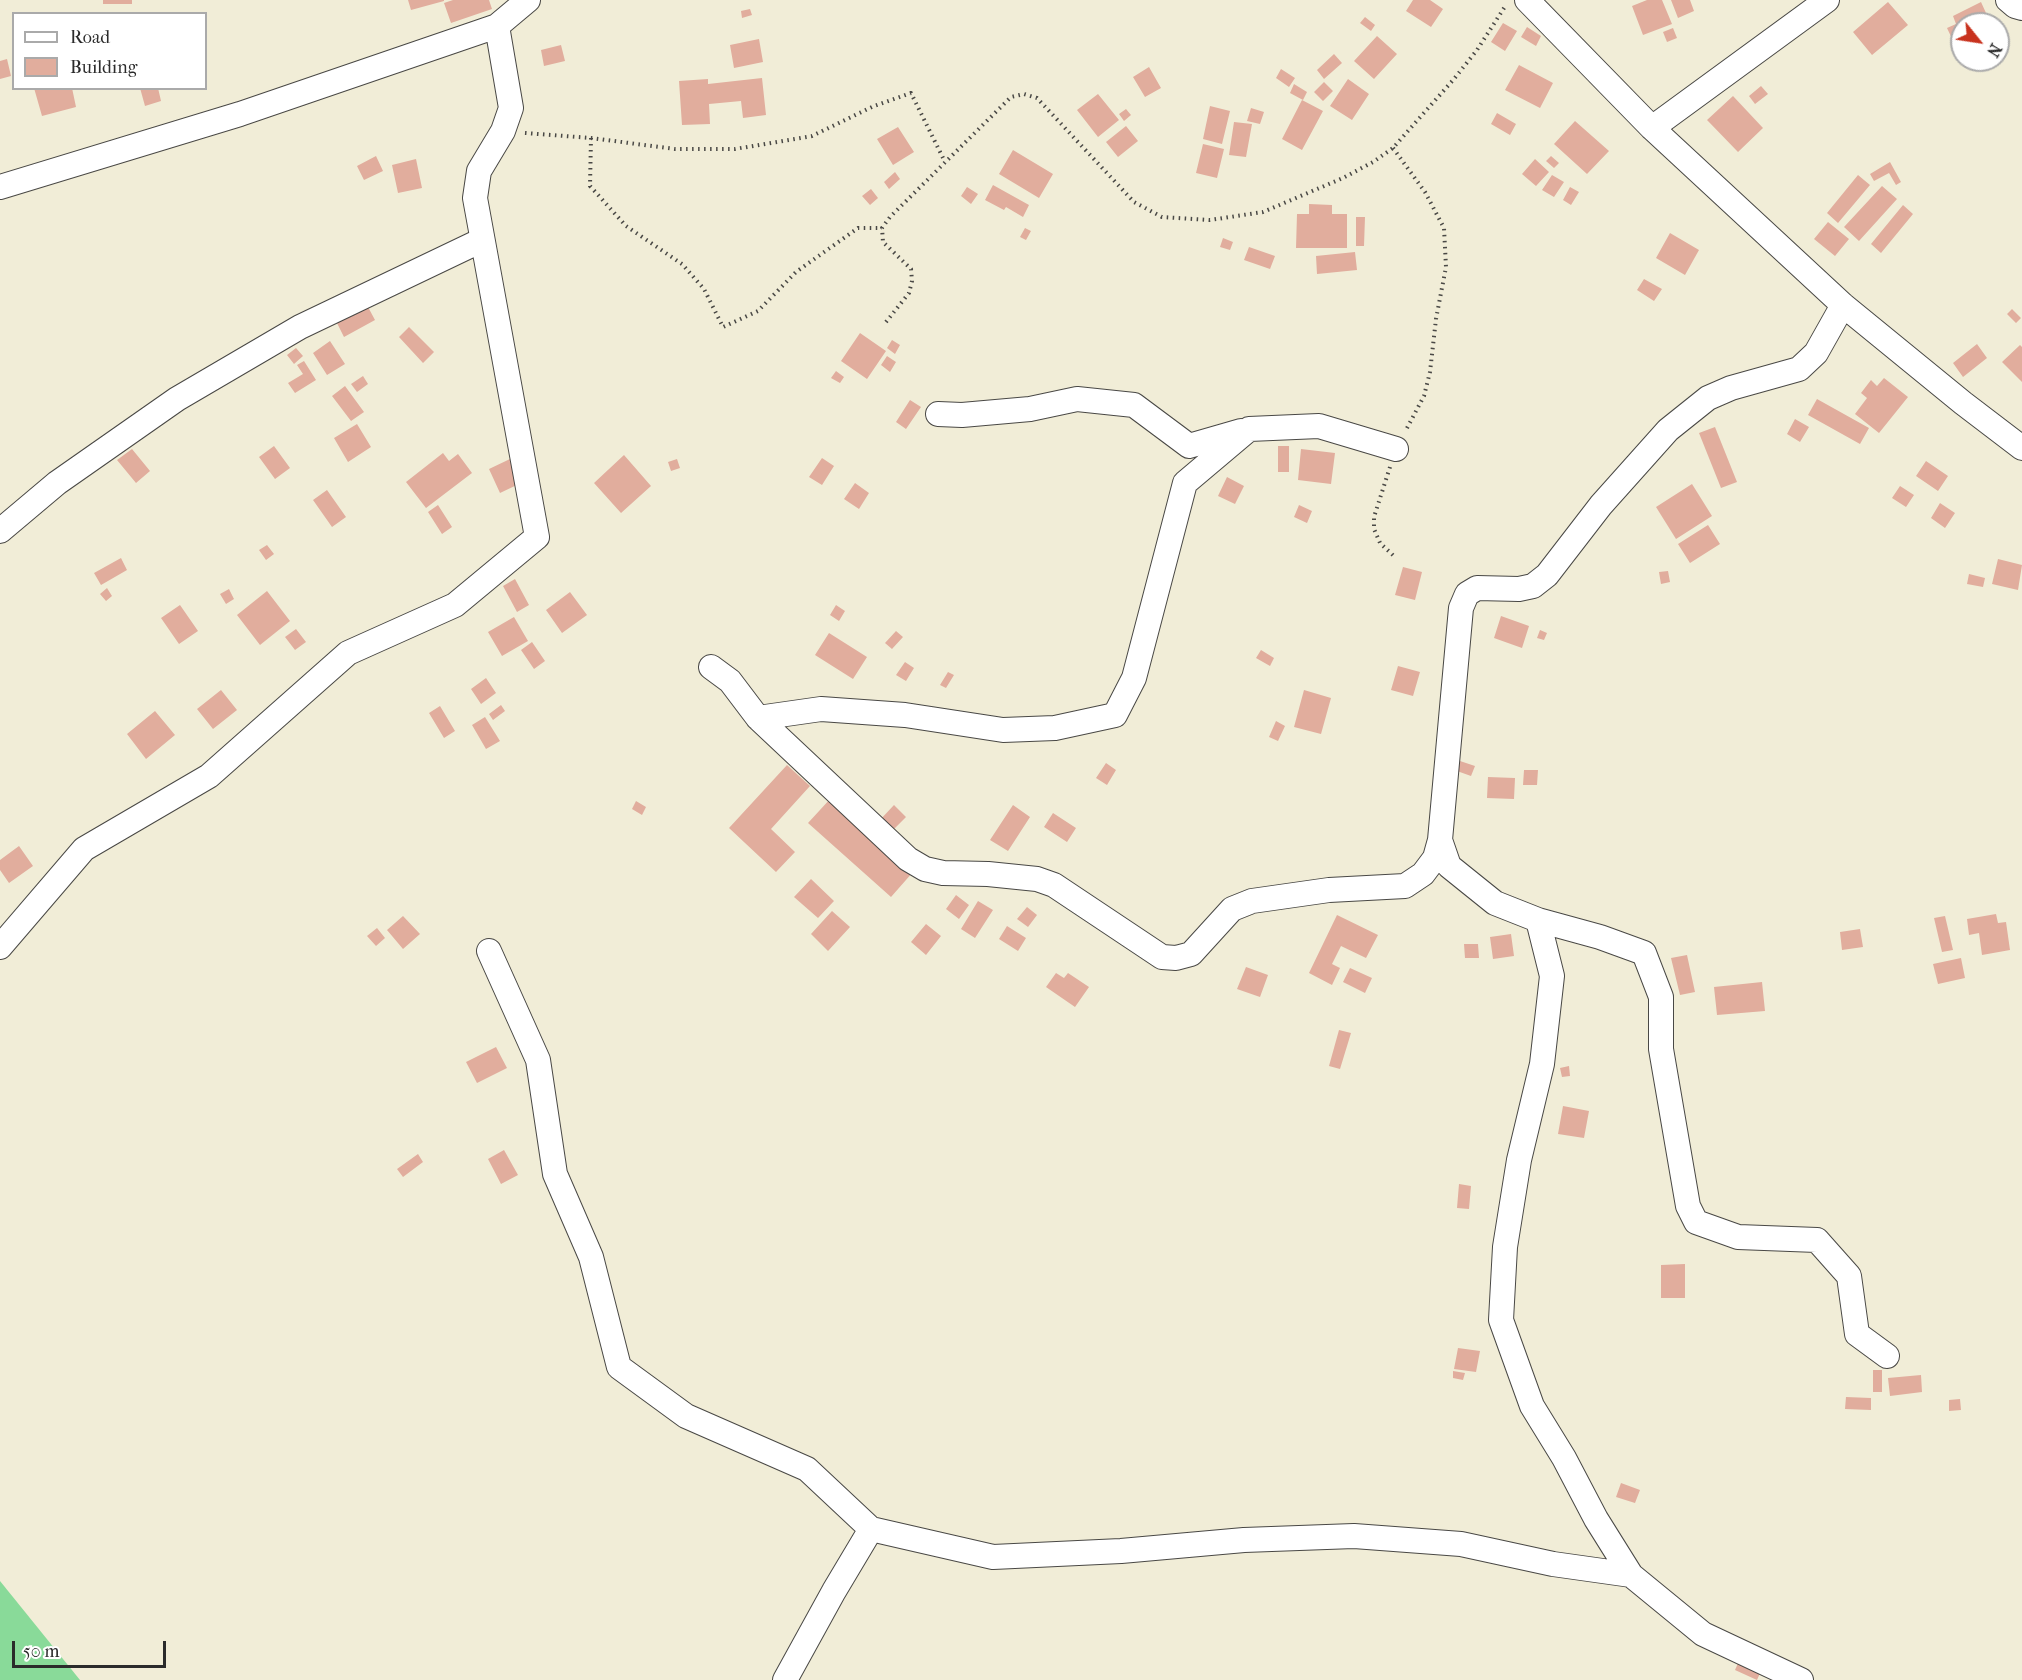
<!DOCTYPE html>
<html>
<head>
<meta charset="utf-8">
<style>
  body { margin:0 }
  #map { position:relative; width:2022px; height:1680px; overflow:hidden; background:#f1edd7; font-family:"IM FELL French Canon",serif }
  canvas { display:block }
  .legend { position:absolute; left:12px; top:12px; width:195px; height:78px; box-sizing:border-box; background:#fff; border:2px solid #aaa; margin:0; padding:8px 10px; list-style:none; font-size:18px; color:#2b2b2b }
  .legend li { display:flex; align-items:center; gap:12px; height:30px }
  .legend b { width:30px; border:2px solid #aaa }
  .north { position:absolute; left:1950px; top:12px; width:60px; height:60px; box-sizing:border-box; background:#fff; border:2px solid #aaa; border-radius:50%; rotate:120deg; font-size:16px; font-weight:700; line-height:24px; text-align:center; color:#2b2b2b }
  .north::after { content:''; display:block; margin:auto; width:21px; height:27px; background:#c8321e; clip-path:polygon(50% 0,100% 100%,50% 72%,0 100%) }
  .scale { position:absolute; left:12px; top:1641px; width:154px; height:27px; box-sizing:border-box; border:3px solid #2b2b2b; border-top:0; padding-left:8px; font-size:18px; line-height:21px; white-space:nowrap; color:#2b2b2b; -webkit-text-stroke:4px #fff; paint-order:stroke }
</style>
</head>
<body>
<div id="map">
<canvas width="2022" height="1680"></canvas>
<ul class="legend">
<li><b style="height:8px;background:#fff"></b>Road</li>
<li><b style="height:16px;background:#e1ad9d"></b>Building</li>
</ul>
<div class="north">N</div>
<div class="scale">50 m</div>
</div>
<script>
const context = document.querySelector('canvas').getContext('2d');
context.lineJoin = 'round';
function fill(path, color) { context.fillStyle = color; context.fill(path, 'evenodd'); }
const poly = rows => new Path2D(rows.map(r => 'M' + r).join(''));
function stroke(path, color, width, dash) { context.strokeStyle = color; context.lineWidth = width; context.lineCap = dash ? 'butt' : 'round'; context.setLineDash(dash || []); context.stroke(path); }
const green = poly([
  [0,1581,80,1680,0,1680]
]);
const building = poly([
  [103,0,132,0,132,4,103,4],
  [408,0,444,0,444,1,411,10],
  [453,0,489,0,492,9,451,23,444,3],
  [1413,0,1430,0,1443,9,1431,27,1406,11],
  [1647,0,1662,0,1672,24,1643,35,1632,6],
  [1671,0,1690,0,1694,11,1678,18],
  [1888,2,1908,25,1872,55,1853,32],
  [1981,2,1991,24,1962,24,1962,44,1956,47,1947,28,1956,24,1953,16],
  [750,9,752,15,742,18,741,11],
  [1365,17,1375,25,1371,31,1360,23],
  [1503,23,1517,31,1505,51,1491,42],
  [1527,27,1541,36,1536,46,1521,37],
  [1673,28,1677,38,1667,42,1663,32],
  [1377,36,1397,54,1374,79,1354,61],
  [759,39,763,62,734,68,730,45],
  [561,45,565,61,544,66,541,50],
  [1334,54,1342,63,1324,79,1317,70],
  [7,59,11,76,0,79,0,61],
  [1519,65,1553,83,1540,108,1505,90],
  [1149,67,1161,88,1145,97,1133,77],
  [1281,69,1295,78,1289,87,1276,78],
  [762,78,766,115,743,118,741,101,709,104,710,124,682,125,679,81,708,79,708,84],
  [1348,79,1369,94,1352,120,1330,106],
  [1324,82,1333,91,1323,101,1314,92],
  [1294,84,1307,92,1303,100,1290,93],
  [1761,86,1768,94,1755,104,1749,96],
  [34,88,72,88,76,107,42,116],
  [140,88,158,88,161,101,145,106],
  [1098,94,1119,120,1098,137,1077,110],
  [1733,96,1763,128,1738,152,1707,120],
  [1302,100,1323,111,1302,150,1282,139],
  [1210,106,1230,111,1222,144,1203,139],
  [1251,108,1264,112,1260,124,1247,121],
  [1126,109,1131,115,1124,121,1119,114],
  [1497,113,1516,124,1510,135,1491,124],
  [1575,121,1609,151,1587,174,1554,144],
  [1234,122,1252,124,1246,157,1229,155],
  [1126,126,1138,141,1118,157,1106,142],
  [898,127,914,152,893,165,877,139],
  [1203,144,1224,149,1217,178,1196,173],
  [1013,150,1053,174,1039,198,999,174],
  [376,156,383,171,364,180,357,166],
  [1551,156,1559,163,1554,168,1546,161],
  [416,159,422,188,398,193,392,165],
  [1535,159,1549,172,1536,186,1522,174],
  [1890,162,1901,182,1896,185,1889,173,1874,181,1870,174],
  [895,172,900,179,889,189,884,182],
  [1552,175,1564,182,1554,197,1542,190],
  [1858,175,1870,185,1838,223,1827,213],
  [993,185,1029,205,1023,217,1006,207,1004,210,985,200],
  [1882,186,1897,199,1859,241,1844,227],
  [967,187,978,194,971,204,961,196],
  [1570,187,1579,192,1571,205,1563,200],
  [871,189,878,198,870,205,862,196],
  [1309,204,1332,205,1332,214,1347,214,1347,248,1296,248,1297,214,1309,214],
  [1903,205,1913,214,1881,253,1871,244],
  [1356,217,1365,217,1364,246,1356,246],
  [1828,222,1849,239,1835,256,1814,239],
  [1025,228,1031,231,1026,240,1020,237],
  [1670,233,1699,250,1685,275,1656,258],
  [1223,238,1233,242,1230,250,1220,247],
  [1249,247,1275,256,1270,269,1244,260],
  [1355,252,1357,270,1317,274,1316,256],
  [1644,279,1662,289,1654,301,1637,290],
  [368,307,375,320,344,337,337,323],
  [2012,309,2021,318,2016,323,2007,314],
  [409,327,434,352,423,363,399,337],
  [860,333,886,351,867,379,841,361],
  [892,340,900,345,895,354,887,348],
  [330,341,345,364,327,375,313,353],
  [1977,344,1987,358,1963,377,1953,363],
  [2020,345,2022,347,2022,382,2002,362],
  [296,348,303,356,294,364,287,355],
  [887,356,896,362,890,372,881,365],
  [304,361,316,380,295,393,288,383,303,374,297,365],
  [836,371,844,377,840,383,831,378],
  [363,376,368,384,357,392,351,384],
  [1884,378,1908,397,1879,433,1855,414,1867,398,1861,393,1871,380,1877,386],
  [345,386,364,412,351,421,332,396],
  [1817,399,1869,428,1860,444,1808,415],
  [910,400,921,407,906,429,896,422],
  [1795,419,1809,427,1800,442,1787,434],
  [357,424,371,447,348,462,334,438],
  [1715,427,1737,482,1721,488,1699,433],
  [274,446,290,468,275,479,259,457],
  [1278,446,1289,446,1289,472,1278,472],
  [132,449,150,471,136,483,117,460],
  [1301,449,1335,453,1331,484,1298,480],
  [443,453,449,461,458,454,472,473,426,508,406,482],
  [624,455,651,486,621,513,594,483],
  [822,458,834,466,822,485,809,477],
  [510,459,521,483,500,493,489,469],
  [677,459,680,468,671,471,668,462],
  [1926,461,1948,476,1938,491,1916,476],
  [1227,477,1244,486,1235,504,1218,496],
  [855,483,869,493,859,509,844,499],
  [1692,484,1712,516,1676,539,1656,507],
  [1900,486,1914,495,1906,507,1892,498],
  [327,490,346,517,332,527,313,500],
  [1940,503,1955,513,1945,528,1931,518],
  [438,505,452,527,442,534,428,512],
  [1299,505,1312,511,1307,523,1294,517],
  [1708,525,1720,544,1690,563,1678,544],
  [267,545,274,554,266,560,259,550],
  [121,558,127,570,101,585,94,573],
  [1998,559,2022,565,2018,590,1992,584],
  [1403,567,1422,572,1415,600,1395,595],
  [1668,571,1670,582,1661,584,1659,572],
  [1969,574,1985,578,1983,587,1967,584],
  [515,579,529,605,517,612,503,586],
  [107,588,112,596,106,601,100,594],
  [229,589,234,599,226,604,220,594],
  [267,591,290,621,260,645,237,615],
  [570,592,587,615,562,633,546,610],
  [180,605,198,631,179,644,161,618],
  [836,605,845,611,839,621,830,615],
  [1501,616,1529,626,1522,648,1494,638],
  [514,617,528,641,502,656,488,632],
  [296,629,306,642,295,650,285,637],
  [1540,630,1547,633,1544,640,1537,638],
  [896,631,903,637,892,649,885,643],
  [829,633,867,657,853,679,815,655],
  [532,642,545,661,534,669,521,650],
  [1261,650,1274,658,1270,666,1256,658],
  [905,662,914,668,906,681,896,675],
  [1398,666,1420,672,1413,696,1391,690],
  [948,672,954,675,946,688,940,685],
  [486,678,496,693,481,704,471,689],
  [221,690,237,710,213,729,197,709],
  [1304,690,1331,698,1321,734,1294,727],
  [501,705,505,711,493,720,489,714],
  [440,706,455,731,444,738,429,713],
  [155,711,175,735,146,759,127,734],
  [485,717,500,741,486,749,472,725],
  [1276,721,1285,726,1278,741,1269,737],
  [1460,761,1475,766,1471,776,1457,771],
  [1106,763,1116,770,1107,785,1096,778],
  [787,765,810,786,771,829,795,852,776,872,729,828],
  [1524,770,1538,770,1537,785,1523,785],
  [1488,777,1515,778,1514,799,1487,798],
  [831,798,913,872,891,897,808,823],
  [636,801,646,807,642,815,632,809],
  [894,805,906,817,891,832,879,821],
  [1013,805,1030,817,1008,851,990,840],
  [1053,813,1076,828,1067,842,1044,827],
  [19,846,33,866,9,883,0,870,0,860],
  [811,879,834,901,818,918,794,897],
  [956,895,969,905,959,919,946,909],
  [978,901,993,910,975,938,961,929],
  [1027,907,1037,915,1028,927,1017,919],
  [832,911,850,927,828,951,811,934],
  [1996,914,1998,923,2006,922,2010,950,1982,955,1979,933,1969,935,1967,919],
  [1337,915,1378,935,1366,958,1341,946,1332,964,1340,968,1332,985,1309,973],
  [403,916,420,934,403,949,387,930],
  [1945,916,1953,950,1942,952,1934,918],
  [926,924,941,936,926,955,911,942],
  [1007,926,1026,938,1018,951,999,939],
  [377,928,385,938,376,946,367,936],
  [1860,929,1863,947,1842,950,1840,932],
  [1511,934,1514,956,1493,959,1490,937],
  [1464,944,1478,944,1479,958,1465,958],
  [1687,955,1695,992,1680,995,1671,958],
  [1961,958,1965,978,1938,984,1933,964],
  [1246,967,1268,975,1260,997,1237,989],
  [1350,968,1372,978,1365,993,1343,982],
  [1056,973,1064,978,1068,973,1089,987,1075,1007,1046,987],
  [1762,982,1765,1011,1717,1015,1714,987],
  [1339,1030,1351,1033,1340,1069,1329,1066],
  [496,1047,507,1068,477,1083,466,1062],
  [1569,1066,1570,1076,1562,1077,1560,1068],
  [1563,1106,1589,1111,1584,1138,1558,1134],
  [504,1150,518,1175,501,1184,488,1159],
  [418,1154,423,1162,403,1177,397,1169],
  [1459,1184,1471,1186,1469,1209,1457,1208],
  [1685,1264,1685,1298,1661,1298,1661,1265],
  [1458,1348,1480,1351,1476,1372,1454,1369],
  [1873,1370,1882,1370,1882,1392,1873,1392],
  [1453,1371,1465,1373,1463,1380,1453,1378],
  [1921,1375,1922,1392,1890,1396,1888,1378],
  [1846,1397,1871,1398,1871,1410,1845,1409],
  [1960,1399,1961,1410,1949,1411,1949,1400],
  [1621,1483,1640,1490,1635,1503,1616,1497],
  [1739,1661,1761,1671,1757,1680,1735,1670]
]);
const path = poly([
  [525,133,591,138,675,149,735,149,812,136,874,106,911,93,945,162],
  [591,138,590,186,626,226,682,264,704,289,723,327,758,311,796,272,858,228,882,228],
  [1393,148,1425,192,1444,228,1446,267,1436,319,1430,372,1424,396,1406,430],
  [886,322,909,293,912,281,911,269,883,242,882,228,890,217,1011,97,1024,94,1037,98,1134,202,1162,217,1210,220,1263,212,1343,178,1373,162,1393,148,1454,79,1477,50,1506,5],
  [1390,467,1374,517,1374,529,1380,543,1396,558]
]);
const street = poly([
  [1527,0,1652,128,1843,305,1963,403,2022,448],
  [2008,0,2015,6,2022,8],
  [1652,128,1827,0],
  [0,187,240,114,497,26],
  [938,414,962,415,1030,409,1077,399,1134,405,1189,446,1241,431],
  [0,531,57,483,177,399,300,327,482,240],
  [711,667,730,681,758,718,821,709,905,715,1003,730,1055,728,1115,715,1134,678,1185,483,1249,429,1319,426,1396,449],
  [758,718,908,859,925,869,943,873,988,874,1037,879,1054,885,1162,957,1176,958,1191,954,1232,909,1252,901,1329,890,1405,886,1423,874,1435,858,1440,840,1461,608,1467,594,1477,588,1519,589,1533,586,1547,575,1601,505,1668,430,1708,398,1731,388,1799,369,1816,353,1843,305],
  [1440,840,1449,866,1495,903,1538,920,1552,976,1542,1064,1519,1160,1505,1247,1501,1320,1532,1406,1564,1458,1596,1519,1631,1575,1703,1634,1801,1680],
  [1538,920,1600,937,1644,953,1661,997,1661,1049,1688,1206,1696,1222,1738,1237,1817,1240,1849,1276,1857,1334,1887,1356],
  [0,947,84,849,209,776,348,653,455,605,537,537,475,198,479,171,503,131,511,108,497,26,528,0],
  [489,951,538,1060,555,1174,591,1257,619,1367,686,1416,807,1469,871,1529,834,1591,785,1680],
  [871,1529,993,1557,1121,1551,1244,1540,1354,1536,1461,1544,1553,1564,1631,1575]
]);
fill(green, '#89da99');
fill(building, '#e1ad9d');
stroke(street, '#494845', 26);
stroke(path, '#494845', 4, [1.5, 4.5]);
stroke(street, '#fff', 24);
</script>
</body>
</html>
